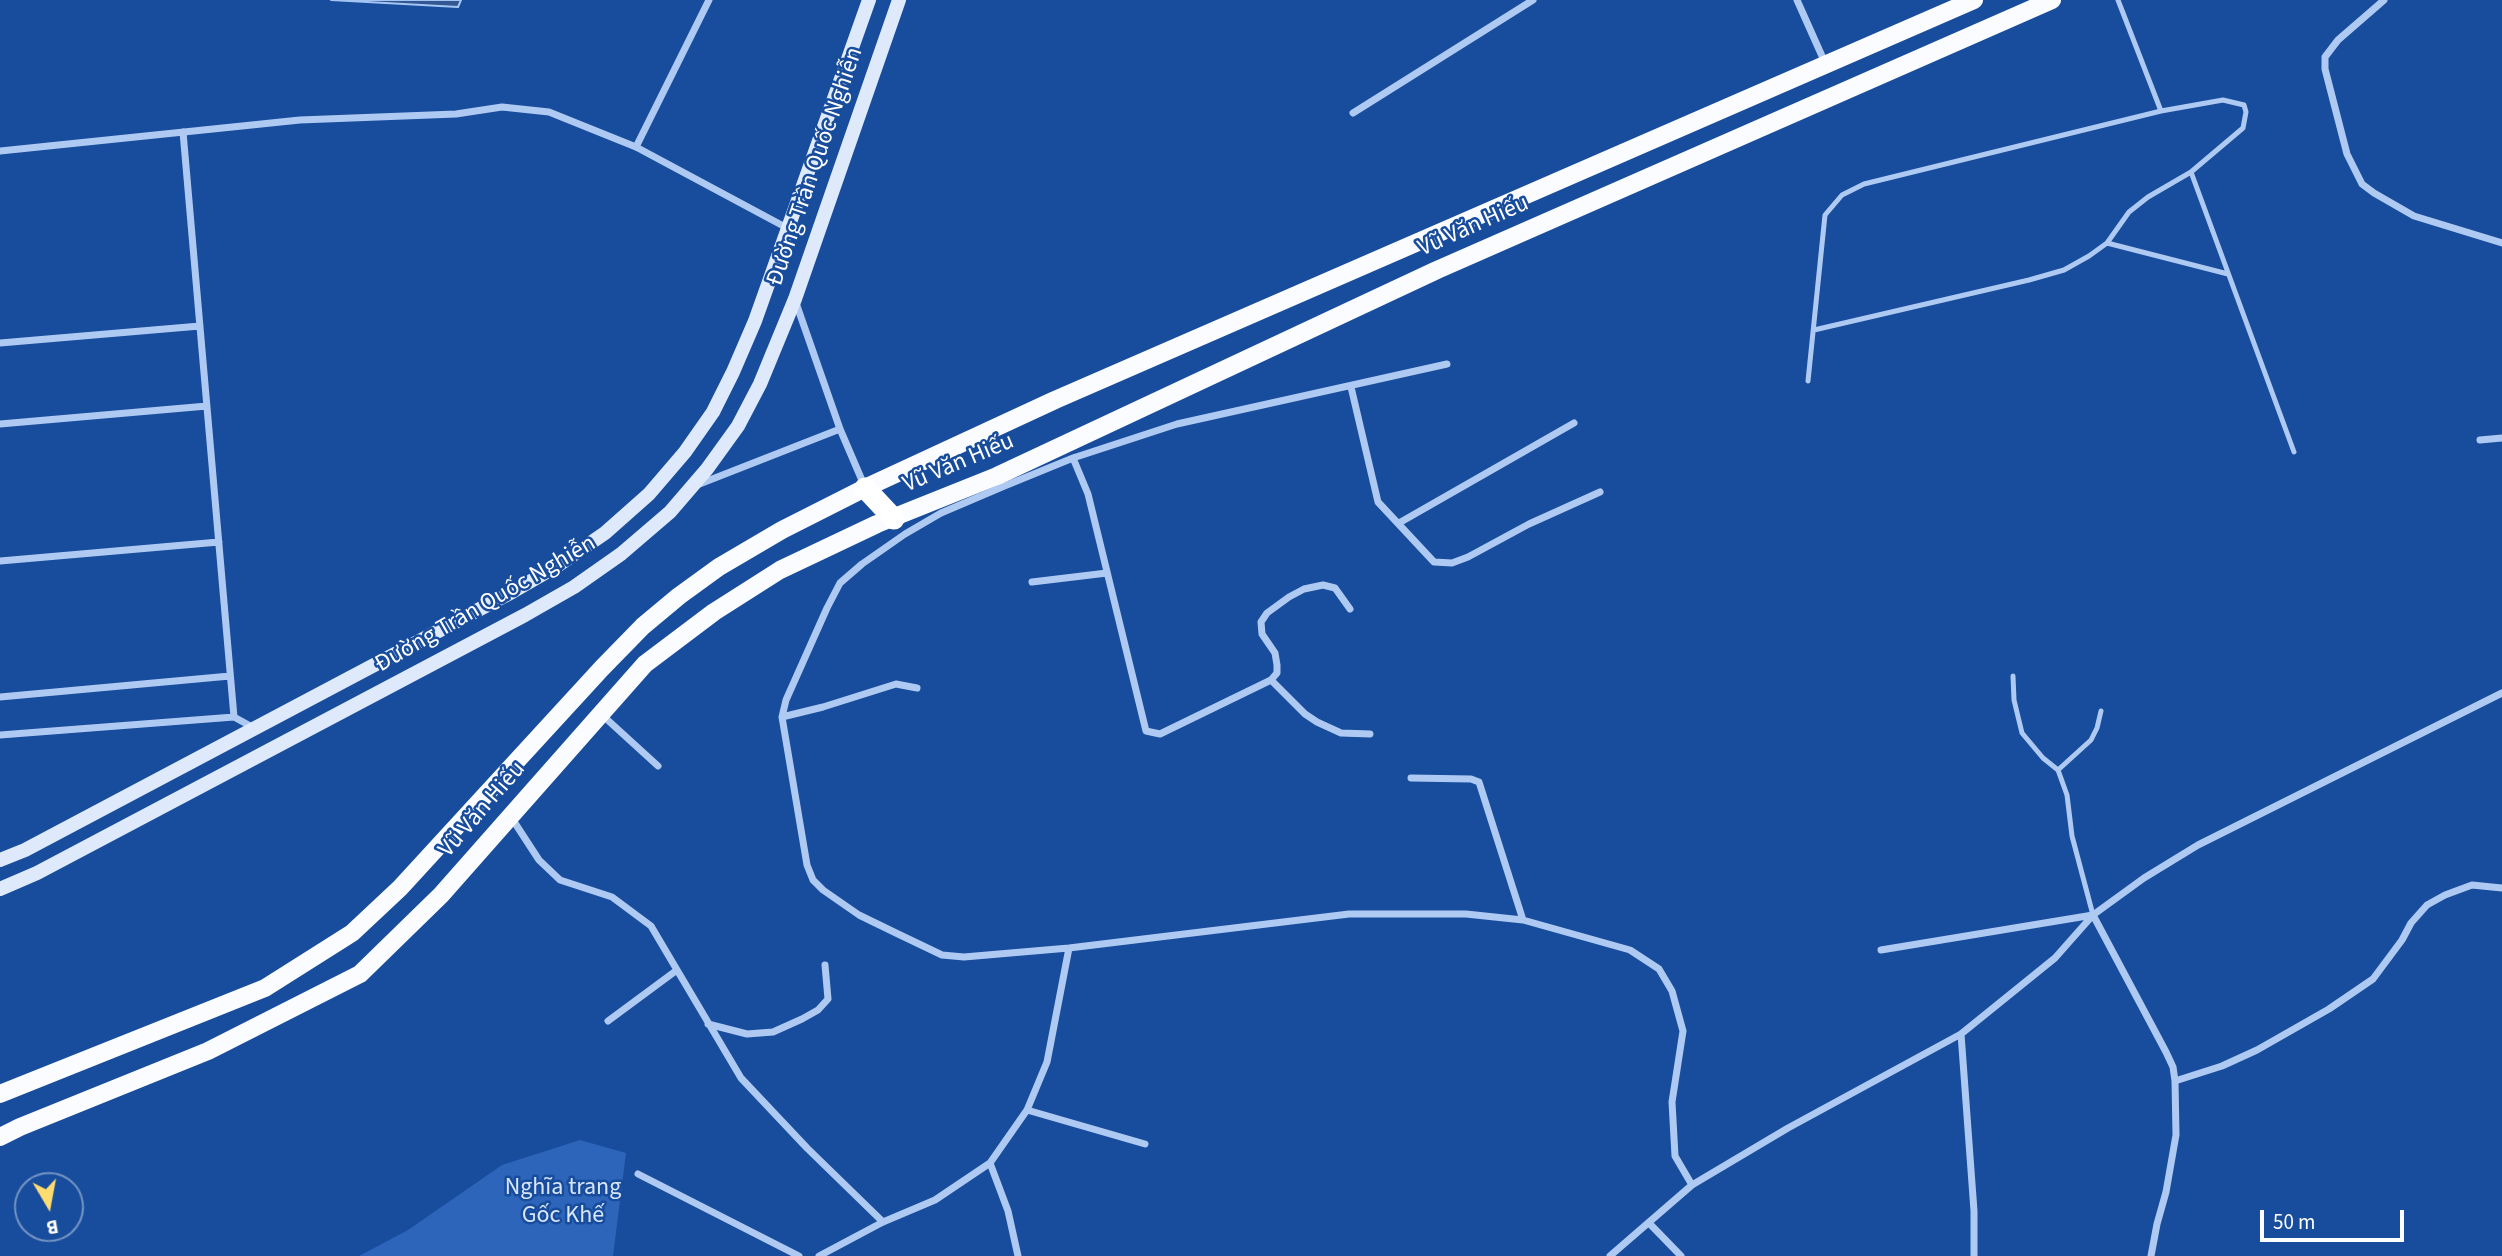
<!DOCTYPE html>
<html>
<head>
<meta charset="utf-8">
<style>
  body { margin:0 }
  #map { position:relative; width:2502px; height:1256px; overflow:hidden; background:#184c9c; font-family:"Source Sans 3",sans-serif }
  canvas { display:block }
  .north { position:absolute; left:14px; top:1172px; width:70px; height:70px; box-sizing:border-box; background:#184c9c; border:2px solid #7494c4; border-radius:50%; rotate:170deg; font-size:19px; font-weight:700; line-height:28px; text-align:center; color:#fff }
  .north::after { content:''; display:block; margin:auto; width:24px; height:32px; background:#ffdc70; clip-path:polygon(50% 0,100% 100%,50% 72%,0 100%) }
  .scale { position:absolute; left:2260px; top:1210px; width:144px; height:32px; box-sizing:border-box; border:4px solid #fff; border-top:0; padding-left:9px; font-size:21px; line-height:24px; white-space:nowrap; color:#fff; -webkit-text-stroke:5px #184c9c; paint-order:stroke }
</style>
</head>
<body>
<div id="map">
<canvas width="2502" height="1256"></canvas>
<div class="north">B</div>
<div class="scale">50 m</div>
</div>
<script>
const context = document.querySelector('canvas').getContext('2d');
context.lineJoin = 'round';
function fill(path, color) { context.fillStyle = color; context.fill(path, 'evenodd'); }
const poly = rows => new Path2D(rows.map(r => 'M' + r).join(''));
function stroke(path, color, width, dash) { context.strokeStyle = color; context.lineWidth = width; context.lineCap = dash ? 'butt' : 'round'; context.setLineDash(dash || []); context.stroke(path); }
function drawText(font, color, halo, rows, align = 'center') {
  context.font = font + ' "Source Sans 3",sans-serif'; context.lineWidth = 5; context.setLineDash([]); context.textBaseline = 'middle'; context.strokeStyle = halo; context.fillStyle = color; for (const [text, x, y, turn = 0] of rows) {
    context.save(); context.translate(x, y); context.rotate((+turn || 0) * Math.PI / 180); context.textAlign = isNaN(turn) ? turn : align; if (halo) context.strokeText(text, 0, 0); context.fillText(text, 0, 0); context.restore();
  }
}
const green = poly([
  [580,1140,626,1153,613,1256,359,1256,408,1230,502,1165]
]);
const water = poly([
  [331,0,461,0,458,7,331,0]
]);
const lane = poly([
  [2118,0,2161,111,2223,100,2244,105,2246,112,2243,128,2191,172],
  [2107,243,2228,274],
  [1814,330,2029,280,2064,270,2089,256,2107,243,2129,212,2148,197,2191,172,2294,452],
  [1808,381,1825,215,1842,195,1864,184,2161,111],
  [2013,676,2014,700,2022,733,2043,758,2058,770,2067,795,2072,836,2093,915],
  [2058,770,2091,740,2097,728,2101,711]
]);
const street = poly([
  [1797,0,1826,65],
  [2384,0,2338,40,2325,57,2325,69,2347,154,2362,184,2374,193,2414,216,2502,243],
  [1353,113,1533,0],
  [183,132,234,717],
  [636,147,709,0],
  [0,151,300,120,456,114,502,107,549,112,636,147,789,229],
  [796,303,840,429,864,485],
  [0,343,200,326],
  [1351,387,1378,502,1434,562,1452,563,1468,557,1529,524,1600,492],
  [0,424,207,406],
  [2480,440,2502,438],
  [1073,458,1088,494,1146,731,1160,734,1271,680,1277,673,1277,665,1275,653,1262,634,1261,622,1267,613,1289,597,1304,589,1323,585,1335,588,1350,609],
  [1000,483,1002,487,1073,458,1177,424,1447,364],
  [697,485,840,429],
  [1002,487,941,513,905,534,862,564,840,583,827,608,786,700,782,717,807,865,813,880,823,890,859,915,896,933,942,955,964,957,1069,948,1349,914,1466,914,1523,920,1630,950,1659,969,1672,991,1683,1031,1672,1102,1675,1156,1692,1185],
  [1399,523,1574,423],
  [0,561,219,542],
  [1032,582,1107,573],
  [1271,680,1305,714,1317,722,1341,733,1370,734],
  [0,697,230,676],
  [601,714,658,766],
  [782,717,823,707,896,684,917,688],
  [0,735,234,717,254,728],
  [1411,778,1471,779,1479,782,1523,920],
  [511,817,539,860,560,880,612,897,651,926,741,1078,807,1148,883,1222],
  [1881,950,2093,915,2166,1052,2173,1067,2175,1081,2176,1135,2166,1192,2157,1224,2151,1256],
  [608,1021,677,970],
  [708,1024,747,1034,773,1032,802,1019,818,1010,828,999,825,965],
  [1961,1034,1974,1211,1974,1256],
  [2175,1081,2222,1066,2257,1050,2329,1009,2373,979,2402,940,2411,923,2427,905,2445,895,2472,885,2502,888],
  [1027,1110,1145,1144],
  [990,1163,1008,1211,1018,1256],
  [638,1174,799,1256],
  [1649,1223,1681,1256],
  [819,1256,883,1222,935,1200,990,1163,1027,1110,1047,1062,1069,948],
  [1610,1256,1692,1185,1788,1128,1961,1034,2055,958,2093,915,2144,878,2198,845,2502,693]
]);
const secondary = poly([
  [0,860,25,850,512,592,557,566,605,533,649,494,685,452,713,412,733,372,755,321,869,0],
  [0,889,37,873,525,615,574,587,621,554,670,512,707,469,738,426,760,384,795,299,899,0]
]);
const primary = poly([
  [0,1094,265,988,352,933,400,888,602,668,643,626,679,596,719,567,782,530,865,488,1055,400,1974,0],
  [0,1137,20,1127,208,1051,360,974,441,895,645,664,714,612,780,570,877,524,997,476,1437,270,2052,0]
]);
const highway = poly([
  [865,488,894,519]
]);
const streetNames = [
  ["Đường Trần Quốc Nghiễn",816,167,-71],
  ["Vũ Văn Hiếu",1474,227,-24],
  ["Vũ Văn Hiếu",959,464,-23],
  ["Đường Trần Quốc Nghiễn",486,605,-30],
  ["Vũ Văn Hiếu",483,810,-49]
];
const parkNames = [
  ["Nghĩa trang",563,1189],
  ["Gốc Khế",563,1217]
];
fill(green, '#2c65b9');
fill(water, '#325792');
stroke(water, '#a2c5f4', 2);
stroke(lane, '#afcaf2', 5);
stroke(street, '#afcaf2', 7);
stroke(secondary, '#deeafc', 14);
stroke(primary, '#fafcff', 18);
stroke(highway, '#fff', 21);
drawText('24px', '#fff', '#184c9c', streetNames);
drawText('24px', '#d7e6fc', '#184c9c', parkNames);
</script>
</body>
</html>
